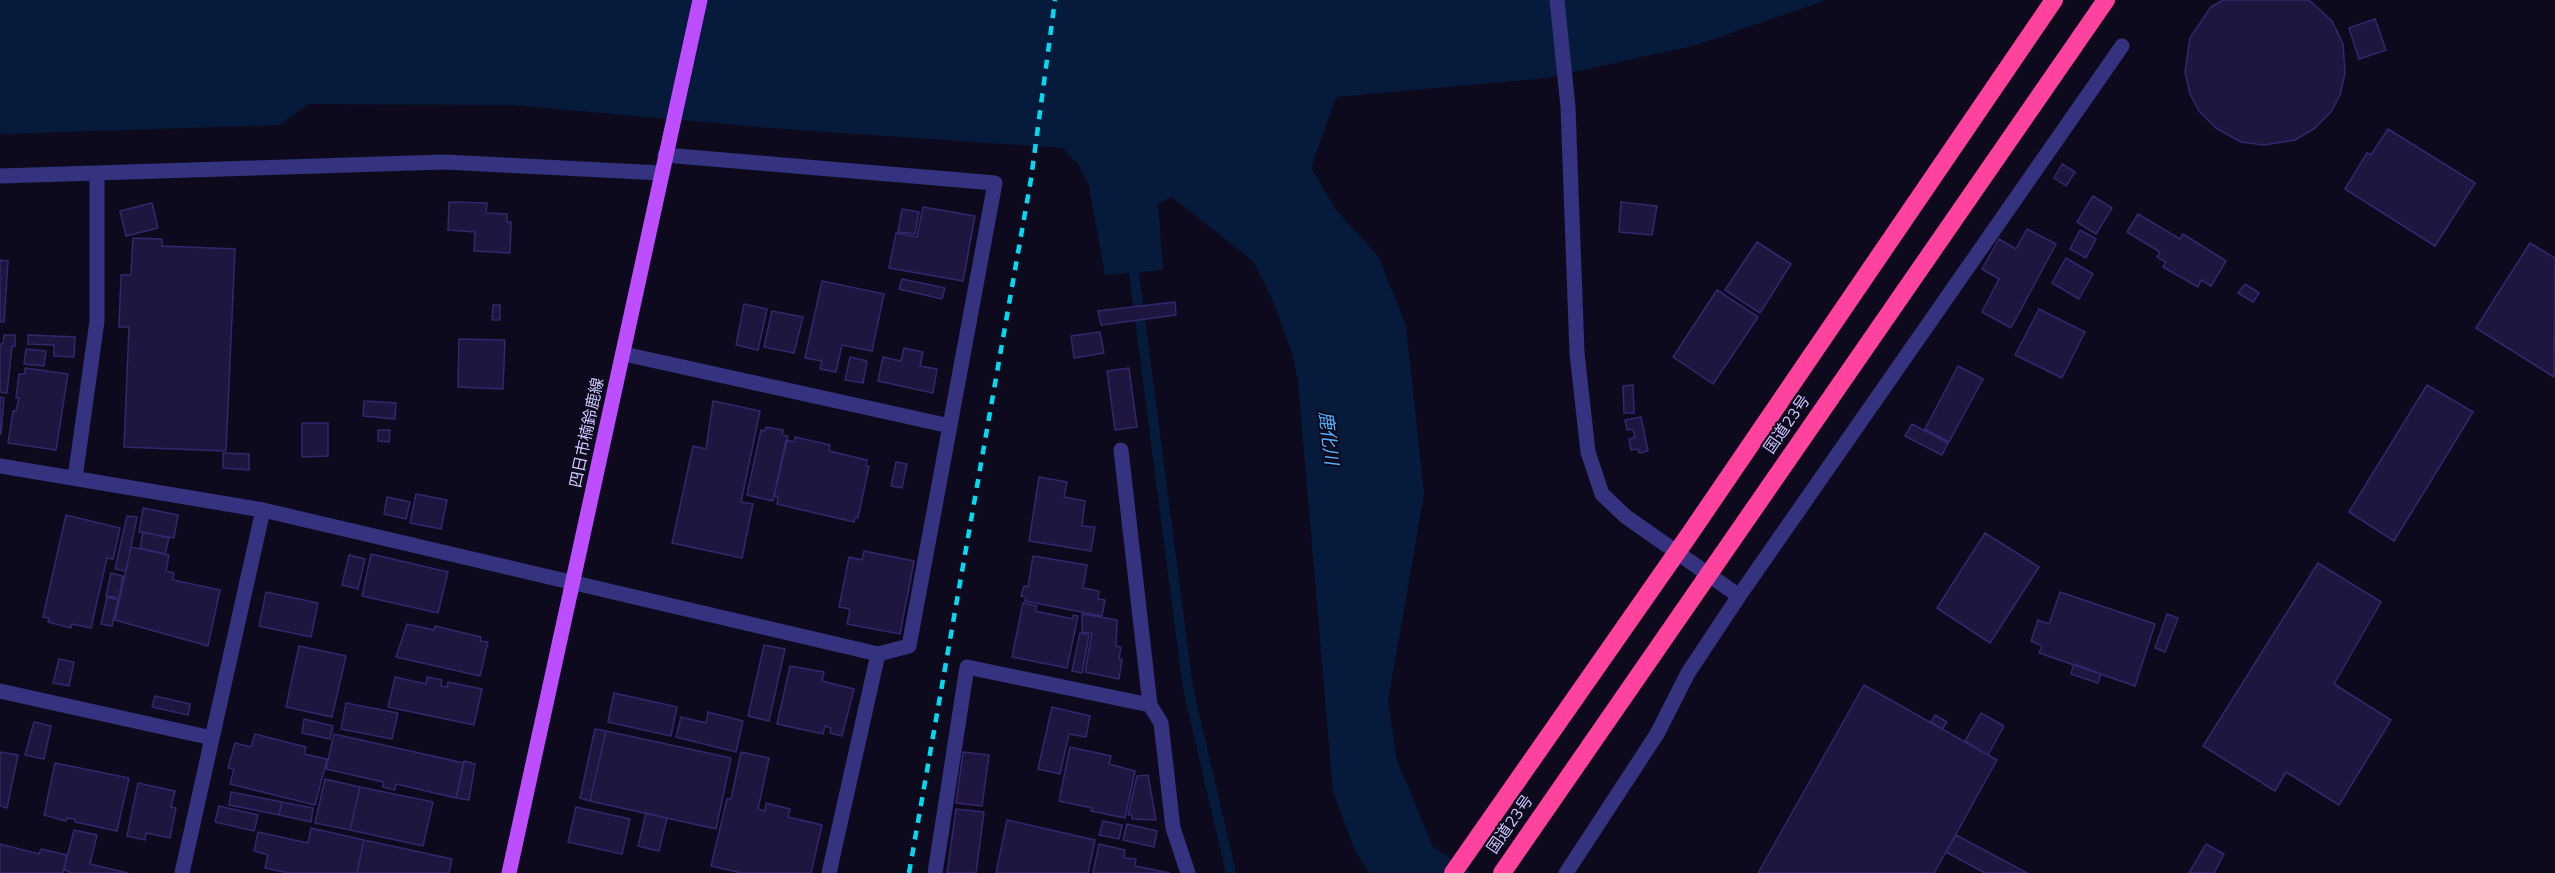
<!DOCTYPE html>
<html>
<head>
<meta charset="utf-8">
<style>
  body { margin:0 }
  canvas { display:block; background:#0e0a1d }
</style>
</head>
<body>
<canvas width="2555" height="873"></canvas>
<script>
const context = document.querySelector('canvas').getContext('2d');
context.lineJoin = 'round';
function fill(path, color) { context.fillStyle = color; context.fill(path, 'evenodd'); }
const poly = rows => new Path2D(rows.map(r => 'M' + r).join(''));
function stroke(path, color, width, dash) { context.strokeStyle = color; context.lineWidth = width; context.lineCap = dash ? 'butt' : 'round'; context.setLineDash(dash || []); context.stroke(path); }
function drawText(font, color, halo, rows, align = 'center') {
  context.font = font + ' "Nunito Sans","Noto Sans JP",sans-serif'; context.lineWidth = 4.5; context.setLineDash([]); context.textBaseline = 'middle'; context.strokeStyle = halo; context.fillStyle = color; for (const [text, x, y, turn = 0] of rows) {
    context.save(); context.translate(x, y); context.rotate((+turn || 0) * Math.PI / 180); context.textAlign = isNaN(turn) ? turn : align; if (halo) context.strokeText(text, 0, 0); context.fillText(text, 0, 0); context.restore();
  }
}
const water = poly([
  [0,0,1826,0,1696,45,1547,78,1336,97,1311,168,1336,210,1378,256,1406,326,1424,494,1388,701,1397,761,1433,847,1472,873,1369,873,1356,853,1333,792,1298,380,1292,353,1273,301,1253,261,1172,197,1158,204,1163,270,1105,275,1089,186,1078,164,1063,148,770,128,513,105,309,104,279,125,0,134]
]);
const stream = poly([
  [1132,258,1188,688,1231,873]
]);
const building = poly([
  [2223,0,2309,0,2332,21,2343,44,2345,73,2340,95,2331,112,2315,128,2295,140,2264,145,2241,142,2216,128,2199,111,2190,94,2185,72,2190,38,2211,7,2223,0],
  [2375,19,2386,50,2359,59,2349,28,2375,19],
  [2388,129,2475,183,2435,246,2345,189,2367,153,2371,155,2388,129],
  [2062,164,2075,172,2066,186,2054,178,2062,164],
  [2093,196,2112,208,2096,234,2077,222,2093,196],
  [449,202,487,203,486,213,507,214,507,222,511,222,510,253,474,251,475,232,448,230,449,202],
  [1621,202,1657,206,1652,235,1619,232,1621,202],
  [152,203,158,228,126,236,120,211,152,203],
  [923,207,975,216,963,281,889,268,896,233,917,237,923,207],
  [902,209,919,212,915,234,898,232,902,209],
  [2138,214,2180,239,2183,234,2226,261,2211,286,2201,280,2198,287,2163,267,2166,262,2157,257,2160,252,2127,232,2138,214],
  [2027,229,2056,244,2011,328,1982,312,1999,279,1982,269,1999,239,2016,249,2027,229],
  [2080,230,2096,239,2086,258,2070,249,2080,230],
  [133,238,162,239,162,246,235,249,226,451,124,447,129,327,119,327,121,275,131,275,133,238],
  [1757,242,1791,264,1760,313,1725,290,1757,242],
  [2530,243,2555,258,2554,377,2476,328,2530,243],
  [2066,258,2093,274,2079,299,2052,283,2066,258],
  [0,260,8,261,4,322,0,322,0,260],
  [902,279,945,288,942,299,899,289,902,279],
  [822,281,884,294,872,351,842,345,836,372,820,369,822,361,805,358,822,281],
  [2245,284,2259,293,2253,302,2238,293,2245,284],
  [1717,290,1758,317,1713,384,1673,357,1717,290],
  [1175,302,1176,315,1101,325,1098,311,1175,302],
  [744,304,767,309,758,350,736,345,744,304],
  [493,305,500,305,500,320,492,320,493,305],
  [2039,309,2085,332,2062,378,2015,355,2039,309],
  [772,311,803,317,794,353,764,347,772,311],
  [1100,332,1104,353,1074,358,1071,336,1100,332],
  [4,335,15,335,15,346,12,346,7,393,0,392,0,344,3,344,4,335],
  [28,335,75,337,74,357,54,356,54,345,28,344,28,335],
  [459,339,505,340,503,389,458,387,459,339],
  [904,348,923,352,920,366,937,369,933,393,878,381,883,357,901,361,904,348],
  [26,349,46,351,44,366,24,364,26,349],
  [850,357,867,361,863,383,845,380,850,357],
  [1958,366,1983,379,1949,442,1925,429,1958,366],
  [25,368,68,374,56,450,8,443,13,411,16,411,19,398,16,398,19,374,25,374,25,368],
  [1129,368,1137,427,1115,430,1107,371,1129,368],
  [1633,385,1634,413,1624,413,1623,386,1633,385],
  [2427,385,2473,412,2394,541,2349,512,2427,385],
  [0,397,4,398,1,434,0,434,0,397],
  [364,401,396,403,395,419,363,416,364,401],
  [713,401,760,411,741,502,753,504,742,558,672,543,693,446,706,449,713,401],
  [1641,417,1648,451,1639,453,1638,449,1631,450,1629,439,1635,437,1633,429,1627,430,1625,420,1641,417],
  [302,423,328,423,328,456,302,457,302,423],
  [1912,424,1948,443,1942,455,1905,436,1912,424],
  [766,427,783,430,782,435,788,436,773,501,747,495,761,430,765,431,766,427],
  [378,430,390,430,389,442,378,441,378,430],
  [795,437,830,445,829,451,867,460,866,466,869,466,858,518,855,517,854,522,777,504,778,497,774,496,786,440,794,442,795,437],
  [223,453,249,454,249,470,223,468,223,453],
  [896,462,907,464,902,488,891,486,896,462],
  [1039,477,1067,482,1064,497,1085,501,1082,526,1095,527,1091,551,1029,541,1039,477],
  [416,494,447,500,441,529,410,523,416,494],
  [387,497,410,502,406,519,384,514,387,497],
  [143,508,178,515,174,538,139,532,143,508],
  [66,515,120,528,113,559,107,558,91,628,72,624,71,628,48,622,49,618,43,617,66,515],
  [127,516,137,517,126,571,115,569,127,516],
  [143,532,169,538,165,554,140,548,143,532],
  [1985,533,2039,567,1990,643,1937,608,1985,533],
  [131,547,169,555,166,571,174,573,173,580,220,590,208,646,115,620,131,547],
  [864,551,914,561,900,634,847,624,850,609,839,607,849,557,862,560,864,551],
  [371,554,448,572,438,613,362,596,371,554],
  [349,555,365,559,358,589,342,585,349,555],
  [1033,556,1087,565,1083,588,1099,591,1098,599,1105,600,1102,616,1025,601,1026,597,1021,596,1024,586,1028,587,1033,556],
  [2318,563,2381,602,2334,684,2391,720,2339,805,2286,772,2275,791,2203,746,2318,563],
  [111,573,123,576,119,598,106,596,111,573],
  [266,592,318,603,311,637,259,626,266,592],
  [2060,592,2155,624,2135,686,2039,653,2042,646,2031,641,2038,620,2049,624,2060,592],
  [107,597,118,600,112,626,101,624,107,597],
  [1023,603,1037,606,1035,611,1073,619,1073,615,1078,616,1067,668,1012,657,1023,603],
  [1082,614,1117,620,1116,646,1121,647,1119,659,1122,659,1119,679,1085,672,1092,633,1082,632,1082,614],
  [2167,614,2178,618,2165,652,2155,648,2167,614],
  [407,624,434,630,435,626,481,637,480,641,488,642,480,676,396,657,407,624],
  [1080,633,1089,635,1082,673,1072,671,1080,633],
  [764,645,785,649,769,721,748,716,764,645],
  [299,646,346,656,332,717,286,707,299,646],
  [59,659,74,662,69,686,53,683,59,659],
  [2074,664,2101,674,2098,683,2071,674,2074,664],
  [790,666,824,672,822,681,854,689,842,736,830,733,831,728,825,726,823,734,777,724,790,666],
  [395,677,426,684,427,677,442,680,441,686,447,687,448,682,482,689,474,725,388,707,395,677],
  [1864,685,1997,760,1946,852,1934,873,1758,873,1864,685],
  [614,693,677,707,671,736,608,722,614,693],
  [155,696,190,704,188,715,152,707,155,696],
  [346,703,398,713,392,739,341,729,346,703],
  [1052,707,1090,716,1086,737,1069,734,1060,774,1038,769,1052,707],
  [708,712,743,721,736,752,676,737,681,717,706,723,708,712],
  [1981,713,2004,726,1988,755,1965,741,1981,713],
  [1935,715,1947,722,1942,729,1931,722,1935,715],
  [304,719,333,726,330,739,302,733,304,719],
  [34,722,51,726,44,759,25,755,34,722],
  [595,729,606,731,590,801,580,798,595,729],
  [606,731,731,758,716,829,590,801,606,731],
  [255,734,306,747,304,754,327,759,315,805,230,784,234,769,228,768,235,743,251,747,255,734],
  [334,734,464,763,456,798,396,784,395,790,383,787,383,782,326,769,334,734],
  [1070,747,1111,756,1109,764,1135,771,1125,818,1091,811,1092,808,1059,801,1070,747],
  [0,752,18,755,7,808,0,806,0,752],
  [741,752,769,758,758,809,765,811,766,803,790,809,788,817,822,825,811,873,742,873,711,866,727,799,731,799,741,752],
  [963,752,989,755,982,806,956,803,963,752],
  [464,761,475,764,469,800,456,798,464,761],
  [55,763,129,778,117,831,75,822,75,819,67,818,66,821,44,815,55,763],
  [1148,775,1156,820,1132,819,1132,815,1128,815,1137,776,1148,775],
  [325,779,360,787,350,830,315,823,325,779],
  [138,783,175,791,171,807,176,808,170,838,146,833,145,840,127,836,138,783],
  [360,787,433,802,423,846,350,830,360,787],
  [231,792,282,802,279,815,229,805,231,792],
  [282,802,313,808,311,822,279,815,282,802],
  [219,806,258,815,254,831,215,822,219,806],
  [576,807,630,819,622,854,568,842,576,807],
  [956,809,984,812,976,873,947,873,956,809],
  [646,813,667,818,659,851,638,846,646,813],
  [1007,820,1095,840,1088,873,996,873,1007,820],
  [1103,821,1122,825,1119,839,1099,835,1103,821],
  [1127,824,1157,831,1154,847,1123,840,1127,824],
  [311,828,364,840,357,873,288,873,265,868,268,855,254,851,258,832,308,843,311,828],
  [74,830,97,835,90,864,128,873,71,873,64,869,74,830],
  [1956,835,2027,873,1985,873,1946,852,1956,835],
  [364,840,452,859,449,873,357,873,364,840],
  [0,844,39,854,41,849,67,855,63,873,0,873,0,844],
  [1099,844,1125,850,1124,858,1136,859,1135,866,1170,873,1093,873,1099,844],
  [2206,844,2224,854,2214,873,2189,873,2206,844]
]);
const minor = poly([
  [1557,0,1568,107,1577,353,1588,452,1602,494,1625,516,1739,596],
  [0,176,444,162,662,173],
  [624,354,950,426],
  [1121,450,1150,705,1161,723,1173,828,1188,873],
  [0,466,263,510,878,654,909,646,995,183,665,155],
  [75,478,97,321,97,174],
  [0,691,212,738],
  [182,873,263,510],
  [829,873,878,654],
  [935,873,967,667,1150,705],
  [1566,873,1657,734,1688,673,1739,596,2122,46]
]);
const major = poly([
  [509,873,700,0]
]);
const rail = poly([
  [909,873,1031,179,1055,0]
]);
const highwayBridge = poly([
  [1453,873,1689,535,2054,0],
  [1502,873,2106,0]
]);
const streetNames = [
  ["国道23号",1788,425,-55],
  ["四日市楠鈴鹿線",588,433,-78],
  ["国道23号",1511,825,-55]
];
const waterNames = [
  ["鹿化川",1327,438,83]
];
fill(water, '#061a3b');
stroke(stream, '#061a3b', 10);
fill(building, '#1e163f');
stroke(building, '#34266d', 1.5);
stroke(minor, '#35337f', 15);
stroke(major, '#bc4eff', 15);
stroke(rail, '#00dbf2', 4.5, [9, 8]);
stroke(highwayBridge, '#ff429e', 18);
drawText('16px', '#cdc7ff', '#0e0a1d', streetNames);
drawText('italic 18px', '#55b1ff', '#0e0a1d', waterNames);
</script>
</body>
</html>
